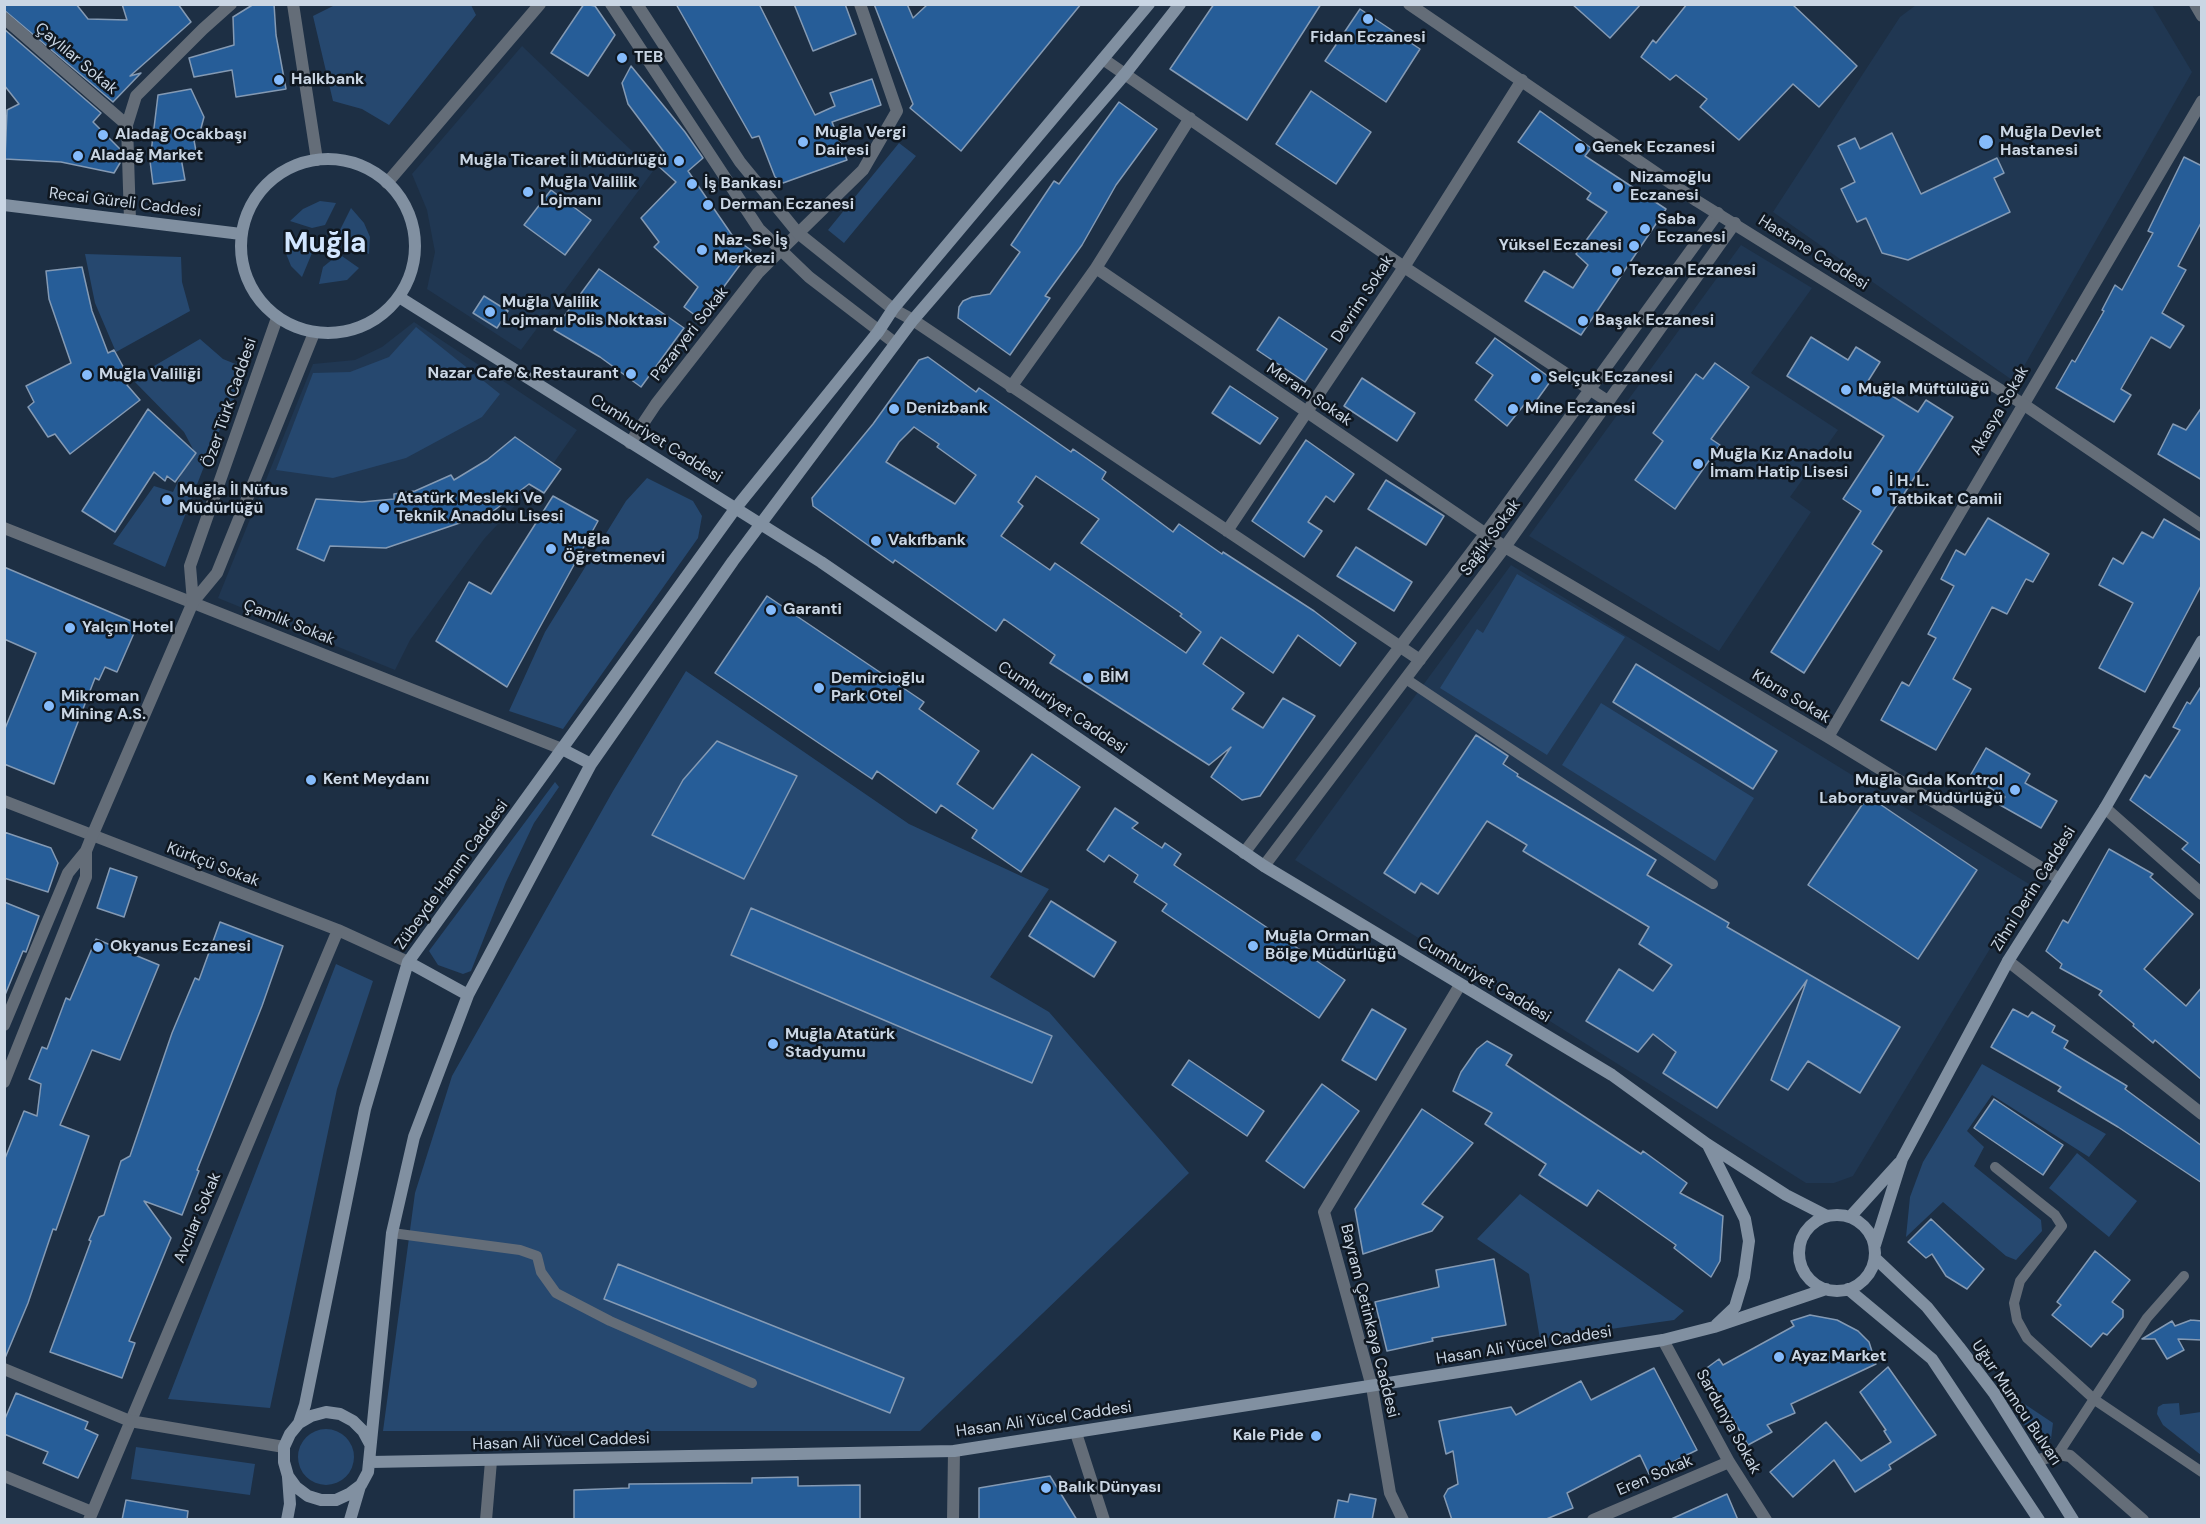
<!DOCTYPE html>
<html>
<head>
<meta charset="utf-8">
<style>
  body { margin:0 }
  #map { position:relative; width:2206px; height:1524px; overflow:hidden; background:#1d2f44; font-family:"DM Sans",sans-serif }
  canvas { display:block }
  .frame { position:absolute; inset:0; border:6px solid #cad6e4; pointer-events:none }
</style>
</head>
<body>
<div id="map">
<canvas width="2206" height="1524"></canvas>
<div class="frame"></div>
</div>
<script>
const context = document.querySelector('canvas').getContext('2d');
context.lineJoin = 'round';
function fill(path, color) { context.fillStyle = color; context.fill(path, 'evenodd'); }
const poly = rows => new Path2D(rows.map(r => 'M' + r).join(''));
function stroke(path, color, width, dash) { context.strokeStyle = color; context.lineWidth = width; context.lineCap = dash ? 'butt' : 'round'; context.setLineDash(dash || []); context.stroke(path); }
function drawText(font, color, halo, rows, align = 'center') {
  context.font = font + ' "DM Sans",sans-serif'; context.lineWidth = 5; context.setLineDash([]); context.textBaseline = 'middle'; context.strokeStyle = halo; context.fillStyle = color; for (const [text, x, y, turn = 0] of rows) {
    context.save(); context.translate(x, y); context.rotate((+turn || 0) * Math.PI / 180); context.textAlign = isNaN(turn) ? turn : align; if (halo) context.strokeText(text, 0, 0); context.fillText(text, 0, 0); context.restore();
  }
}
const built = poly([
  [1916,5,2152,5,2192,72,2015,382,1773,212,1900,17],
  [522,46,653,171,521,350,427,289,435,252,427,210,412,174],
  [1741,245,1812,288,1751,373,1838,430,1790,497,1811,512,1719,651,1529,536],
  [414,322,577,430,550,468,484,539,410,640,395,670,218,598,313,364,355,360,382,347],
  [1511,565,2029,884,1853,1176,1834,1183,1806,1183,1295,860]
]);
const green = poly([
  [335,5,471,5,476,15,389,125,362,109,333,101,313,16],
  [899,143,916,156,844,243,828,230],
  [320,201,336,203,325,225,312,228,290,221,303,209],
  [351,208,364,223,370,237,369,254,345,241,340,230],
  [285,235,308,243,312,253,302,277,291,266,285,251],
  [85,254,181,257,182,282,190,311,116,352,95,303],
  [339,254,359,268,347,280,319,284,323,267],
  [416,327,500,394,482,417,406,458,333,478,276,470,313,373,350,372,389,357],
  [200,339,223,359,248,369,210,451,165,567,113,544,154,486,173,492,193,449,184,432,132,379],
  [647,478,693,501,702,516,698,538,563,729,509,711,545,632,626,501],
  [1517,574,1625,637,1547,755,1440,688,1477,629,1483,633],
  [686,671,909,824,1049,889,990,977,1049,1012,1189,1173,920,1431,383,1431,415,1193,452,1076,613,791],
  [1601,703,1754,798,1715,861,1562,765],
  [555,782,559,787,534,823,506,882,471,971,463,974,438,965,429,951],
  [336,964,373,981,337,1089,270,1408,168,1399],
  [1982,1064,2106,1134,2089,1157,1992,1095,1967,1131,1984,1147,1974,1166,2041,1220,2042,1231,2016,1260,2006,1256,1943,1202,1906,1237,1910,1197,1923,1162],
  [2077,1153,2137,1201,2109,1237,2049,1188],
  [1520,1194,1684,1311,1674,1320,1540,1339,1529,1274,1477,1239],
  [2020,1401,2053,1423,2051,1439,2037,1438,2022,1422,2013,1402],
  [2179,1403,2180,1415,2201,1412,2201,1455,2163,1425,2157,1414,2158,1407,2163,1404],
  '298 1457a28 28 0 1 1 56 0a28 28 0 1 1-56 0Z',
  [136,1447,255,1464,250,1495,131,1479]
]);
const building = poly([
  [4,4,76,4,88,19,127,20,122,4,178,4,191,22,130,76,141,73,113,102,4,10,4,4],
  [254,4,274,4,276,35,286,89,236,97,232,70,194,77,189,58,234,45,233,17,254,4],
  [584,4,595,6,615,35,588,76,551,53,584,4],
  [676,4,759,4,815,115,835,106,830,93,872,79,881,105,832,122,847,160,783,183,775,177,759,136,752,138,676,4],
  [794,4,845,4,856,34,813,51,794,4],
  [874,4,907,4,913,18,928,4,1081,4,961,151,910,108,913,104,874,4],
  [1214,4,1321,4,1247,120,1170,69,1214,4],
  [1572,4,1641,4,1610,38,1572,4],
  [1687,4,1792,4,1857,66,1819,107,1793,84,1739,140,1700,107,1707,99,1676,75,1670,80,1641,57,1653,40,1656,43,1687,4],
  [1360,9,1420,49,1386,102,1325,61,1360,9],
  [4,29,101,113,93,122,120,149,120,163,114,173,61,162,5,159,7,110,19,104,4,85,4,29],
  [631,66,685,132,703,158,688,171,734,238,751,250,700,319,684,307,698,287,654,247,659,242,641,218,676,182,655,163,664,152,628,104,622,83,631,66],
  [191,89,204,117,200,132,193,135,196,151,189,152,189,157,181,158,185,180,153,184,150,161,158,95,191,89],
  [1311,91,1371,132,1336,184,1276,144,1311,91],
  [1119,102,1157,129,1116,185,1082,245,1045,296,1050,298,1010,355,958,318,959,307,963,301,972,297,990,294,1020,252,1011,245,1054,181,1059,184,1119,102],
  [1540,111,1591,148,1585,156,1666,209,1581,335,1525,301,1544,271,1573,288,1588,265,1576,254,1607,212,1587,199,1591,193,1518,142,1540,111],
  [1892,133,1921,194,1997,158,2004,173,1994,178,2010,212,1908,260,1882,253,1866,218,1857,222,1841,189,1855,182,1838,146,1855,138,1860,149,1892,133],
  [2184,157,2202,166,2202,221,2178,266,2186,270,2162,313,2184,326,2170,348,2151,337,2121,389,2131,395,2114,422,2056,388,2072,360,2075,362,2104,311,2102,310,2115,285,2122,290,2153,233,2148,231,2184,157],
  [551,190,591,220,565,255,524,225,551,190],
  [82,267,92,311,108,353,114,350,131,381,127,385,140,400,70,454,55,434,48,437,28,407,34,402,26,386,71,363,49,299,46,271,82,267],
  [599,269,684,328,641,387,600,357,554,330,599,269],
  [484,296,508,311,497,328,473,313,484,296],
  [1279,317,1327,349,1305,382,1257,350,1279,317],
  [1811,337,1848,360,1856,347,1880,362,1868,381,1918,412,1926,400,1953,417,1872,544,1882,551,1804,673,1771,652,1861,511,1843,499,1884,436,1787,376,1811,337],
  [1495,338,1552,379,1534,404,1528,400,1507,426,1475,400,1493,375,1476,363,1495,338],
  [928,357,976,392,979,388,1071,452,1073,449,1106,472,1102,479,1173,532,1179,524,1222,554,1223,552,1314,611,1356,643,1340,666,1298,635,1273,673,1221,637,1203,664,1244,693,1232,709,1263,728,1283,698,1315,716,1260,796,1242,800,1211,777,1231,747,1209,765,1050,663,1055,655,1004,619,996,631,895,560,893,563,813,506,812,498,873,424,919,360,928,357],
  [914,427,939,444,937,447,976,475,955,504,886,462,899,442,914,427],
  [1036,476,1099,519,1081,543,1182,614,1180,616,1201,632,1186,653,1055,563,1050,570,1001,536,1023,506,1018,502,1036,476],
  [1715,363,1749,387,1711,439,1720,445,1675,509,1635,480,1663,441,1653,433,1696,374,1703,379,1715,363],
  [1362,378,1415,413,1397,441,1344,406,1362,378],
  [1230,386,1278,418,1260,444,1212,413,1230,386],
  [2202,407,2202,480,2158,454,2173,424,2186,430,2202,407],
  [148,409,196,453,175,482,167,476,165,481,154,472,115,532,82,511,148,409],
  [515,437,561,469,544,493,529,484,492,512,386,548,330,546,324,561,297,549,316,499,362,502,394,499,394,494,415,491,451,475,454,480,487,460,515,437],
  [1306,440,1354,474,1334,502,1326,496,1308,522,1322,531,1304,557,1252,521,1306,440],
  [1386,480,1444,516,1426,545,1368,509,1386,480],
  [553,496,598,521,507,687,436,641,469,582,491,594,553,496],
  [1988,518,2049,554,2033,582,2026,579,2007,614,1992,607,1953,679,1971,689,1936,750,1881,720,1902,682,1909,686,1936,638,1928,634,1954,586,1941,579,1956,550,1965,555,1988,518],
  [2164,519,2202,541,2202,584,2145,692,2099,668,2133,603,2099,585,2113,558,2123,564,2142,532,2153,538,2164,519],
  [1356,547,1412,582,1394,611,1337,576,1356,547],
  [4,567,138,624,117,672,105,667,99,680,95,678,54,784,4,764,4,731,36,653,4,639,4,567],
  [767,596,924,702,919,709,979,751,957,784,993,809,1032,754,1080,787,1021,872,972,838,977,830,941,805,936,813,877,771,872,779,715,673,767,596],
  [1636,664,1777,751,1753,789,1613,702,1636,664],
  [2202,685,2202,865,2182,849,2188,843,2130,800,2145,775,2150,778,2180,730,2173,727,2187,702,2190,704,2202,685],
  [1476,735,1508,756,1503,764,1518,774,1517,776,1656,860,1647,875,1729,923,1727,927,1900,1027,1860,1093,1808,1061,1788,1090,1771,1080,1807,980,1717,1108,1663,1073,1676,1052,1653,1034,1638,1052,1586,1021,1619,969,1653,991,1672,965,1639,944,1649,927,1523,851,1527,845,1487,821,1438,894,1421,883,1415,893,1384,873,1476,735],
  [717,741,797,776,744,879,652,835,683,780,717,741],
  [1986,748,2030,774,2025,783,2057,801,2041,828,2000,805,2005,797,1970,776,1986,748],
  [1868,796,1977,870,1918,959,1808,885,1868,796],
  [1115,808,1138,823,1132,828,1162,848,1165,843,1181,854,1174,865,1345,980,1319,1018,1162,911,1167,904,1134,882,1138,875,1109,855,1104,862,1087,850,1115,808],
  [4,832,51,848,58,863,48,892,4,878,4,832],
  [2109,849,2153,874,2150,877,2193,914,2144,969,2186,1006,2202,987,2202,1080,2155,1040,2153,1043,2133,1026,2134,1024,2099,995,2102,991,2060,968,2062,964,2046,951,2063,920,2068,923,2109,849],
  [110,868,137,877,124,917,97,908,110,868],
  [1051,901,1116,942,1094,977,1029,936,1051,901],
  [4,902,39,916,26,952,23,951,5,995,4,902],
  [751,908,1052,1036,1032,1083,731,955,751,908],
  [220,922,283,946,262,1006,197,1170,199,1171,182,1215,144,1201,171,1238,129,1341,135,1343,122,1378,50,1352,91,1241,89,1240,99,1217,104,1215,121,1161,130,1156,172,1033,195,978,199,980,220,922],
  [96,939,159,965,120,1060,92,1050,60,1125,89,1136,56,1230,53,1229,28,1303,5,1358,4,1161,24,1111,37,1116,41,1084,29,1079,42,1047,47,1049,66,998,70,1000,96,939],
  [1372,1009,1406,1029,1376,1080,1342,1060,1372,1009],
  [2013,1009,2028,1017,2032,1012,2055,1026,2052,1032,2068,1041,2064,1048,2127,1086,2125,1089,2202,1146,2202,1183,2118,1127,2058,1091,2061,1087,1991,1047,2013,1009],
  [1487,1041,1512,1055,1506,1065,1641,1154,1643,1151,1687,1183,1680,1193,1723,1216,1720,1261,1711,1277,1674,1248,1676,1245,1598,1190,1587,1206,1539,1175,1546,1164,1485,1124,1492,1113,1453,1091,1461,1072,1477,1049,1487,1041],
  [1189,1060,1264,1111,1247,1136,1172,1085,1189,1060],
  [1322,1084,1359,1111,1304,1188,1266,1161,1322,1084],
  [1994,1099,2063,1145,2043,1175,1974,1128,1994,1099],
  [1422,1109,1473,1143,1422,1204,1443,1217,1432,1231,1363,1254,1355,1209,1422,1109],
  [1931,1219,1984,1269,1967,1289,1946,1276,1932,1254,1926,1258,1908,1242,1931,1219],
  [2095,1251,2130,1280,2112,1302,2123,1310,2123,1317,2107,1335,2103,1333,2091,1347,2052,1315,2061,1305,2057,1302,2095,1251],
  [1494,1259,1506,1325,1432,1338,1433,1341,1387,1351,1375,1302,1439,1287,1436,1270,1494,1259],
  [618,1264,904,1378,890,1413,604,1299,618,1264],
  [1810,1315,1837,1320,1858,1331,1869,1342,1876,1364,1791,1404,1795,1413,1767,1425,1772,1432,1748,1445,1704,1370,1719,1359,1723,1365,1794,1326,1791,1321,1810,1315],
  [2191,1320,2202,1321,2202,1340,2178,1339,2184,1350,2167,1359,2155,1339,2142,1339,2172,1321,2175,1326,2191,1320],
  [1888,1367,1936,1435,1889,1465,1891,1469,1855,1492,1834,1460,1793,1497,1770,1472,1826,1422,1861,1461,1891,1442,1884,1431,1886,1430,1860,1392,1888,1367],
  [1654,1368,1697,1450,1649,1474,1640,1455,1567,1493,1573,1508,1544,1520,1452,1520,1444,1496,1448,1489,1458,1484,1453,1451,1446,1454,1439,1421,1511,1407,1516,1415,1581,1381,1591,1400,1654,1368],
  [16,1393,88,1422,85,1429,98,1435,78,1478,43,1463,48,1452,4,1434,4,1421,16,1393],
  [1050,1476,1077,1520,979,1520,979,1488,1050,1476],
  [798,1477,798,1486,860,1485,860,1520,574,1520,574,1490,629,1488,629,1484,752,1483,752,1478,798,1477],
  [1350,1494,1376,1499,1372,1520,1334,1520,1338,1500,1348,1502,1350,1494],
  [1727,1494,1738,1520,1669,1520,1727,1494],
  [126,1500,188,1511,187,1520,122,1520,126,1500]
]);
const service = poly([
  [1406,679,1713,884],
  [1995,1167,2055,1215,2062,1226,2020,1281,2014,1303,2017,1320,2027,1338,2095,1400,2202,1472],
  [392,1233,520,1250,537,1256,541,1272,556,1293,610,1321,752,1383],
  [2058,1454,2147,1318,2184,1276]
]);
const pedestrian = poly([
  [630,443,656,404,758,273,781,250]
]);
const minor = poly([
  [293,4,317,160],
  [4,18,127,125],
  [1103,59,1404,267,1609,402],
  [130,220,127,125,136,96,203,29,231,4],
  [781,250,863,170,897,111,860,4],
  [1096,268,1505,547,1828,737,2058,878],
  [913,320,1420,660],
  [1011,387,1096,268,1190,118],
  [4,528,562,749],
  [1227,531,1404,267,1522,80],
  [1828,737,2202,101],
  [4,801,338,930,408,962],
  [2105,808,2202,894],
  [1244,853,1485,534,1718,213],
  [1264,866,1505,547,1735,223],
  [2008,961,2202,1114],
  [1663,1340,1729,1462,1766,1520],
  [1076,1433,1104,1520],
  [4,1476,92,1512],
  [89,1520,338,930],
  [486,1520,491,1461],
  [953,1520,954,1451],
  [1593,1520,1729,1462]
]);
const tertiary = poly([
  [611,4,759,229,809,277,895,343],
  [637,4,740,162,798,233,893,309,913,320],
  [1409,4,1697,201,2023,404,2202,526],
  [2195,4,2202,16],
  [387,183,540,4],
  [193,602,190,566,277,318],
  [4,1025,68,873,86,851],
  [4,1082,86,877,86,851,92,836,193,602,217,573,314,333],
  [4,1369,130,1421,284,1447],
  [2036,1461,2058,1454,2070,1456,2143,1520],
  [1403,1520,1390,1493,1372,1387,1324,1212,1460,985]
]);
const secondary = poly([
  '241 246a87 87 0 1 1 174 0a87 87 0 1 1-174 0Z',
  [4,205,241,234],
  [399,297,821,562,1264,866,1612,1075,1707,1144,1786,1195,1827,1216],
  [562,749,591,764],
  [408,962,468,995],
  [1708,1145,1745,1219,1749,1241,1744,1277,1735,1307,1716,1325],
  '1799 1253a38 38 0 1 1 76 0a38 38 0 1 1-76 0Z',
  [1850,1217,1899,1163],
  [1875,1245,1902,1159,2008,961,2105,808,2202,641],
  [1875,1258,1927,1307,1959,1347,1994,1393,2073,1520],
  [1848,1289,1932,1359,2039,1520],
  [299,1423,305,1405,365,1109,408,962,735,509,878,332,893,309,1149,4],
  [370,1444,363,1431,353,1421,340,1414,326,1412,311,1416,299,1423,290,1434,284,1447,284,1462,288,1476,296,1487,308,1496,321,1500,336,1500,349,1494,361,1485,368,1472,392,1233,414,1137,468,995,591,764,733,561,913,320,1125,74,1180,4],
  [371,1462,954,1451,1663,1340,1714,1327,1826,1289],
  [287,1520,290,1504,288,1477],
  [350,1520,360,1486]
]);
const markers = [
  [1368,19,6,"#85bbfb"],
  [622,58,6,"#85bbfb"],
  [279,80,6,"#85bbfb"],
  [103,135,6,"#85bbfb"],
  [803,142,6,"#85bbfb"],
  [1986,142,8,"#85bbfb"],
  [1580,148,6,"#85bbfb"],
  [78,156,6,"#85bbfb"],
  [679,161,6,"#85bbfb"],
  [692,184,6,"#85bbfb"],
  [1618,187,6,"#85bbfb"],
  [528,192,6,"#85bbfb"],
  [708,205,6,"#85bbfb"],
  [1645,229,6,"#85bbfb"],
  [1634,246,6,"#85bbfb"],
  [702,250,6,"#85bbfb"],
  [1617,271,6,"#85bbfb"],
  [490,312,6,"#85bbfb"],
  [1583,321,6,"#85bbfb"],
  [631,374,6,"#85bbfb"],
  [87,375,6,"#85bbfb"],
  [1536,378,6,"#85bbfb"],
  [1846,390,6,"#85bbfb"],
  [894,409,6,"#85bbfb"],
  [1513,409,6,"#85bbfb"],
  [1698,464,6,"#85bbfb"],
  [1877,491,6,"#85bbfb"],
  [167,500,6,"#85bbfb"],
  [384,508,6,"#85bbfb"],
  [876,541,6,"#85bbfb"],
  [551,549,6,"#85bbfb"],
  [771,610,6,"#85bbfb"],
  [70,628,6,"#85bbfb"],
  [1088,678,6,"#85bbfb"],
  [819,688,6,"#85bbfb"],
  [49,706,6,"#85bbfb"],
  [311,780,6,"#85bbfb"],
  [2015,790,6,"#85bbfb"],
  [1253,946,6,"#85bbfb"],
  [98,947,6,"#85bbfb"],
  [773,1044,6,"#85bbfb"],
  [1779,1357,6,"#85bbfb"],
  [1316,1436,6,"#85bbfb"],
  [1046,1488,6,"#85bbfb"]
];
const poiNames = [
  ["Fidan Eczanesi",1368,38,"center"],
  ["TEB",634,58],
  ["Halkbank",291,80],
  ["Muğla Vergi",815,133],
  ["Dairesi",815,151],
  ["Muğla Devlet",2000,133],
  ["Hastanesi",2000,151],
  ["Aladağ Ocakbaşı",115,135],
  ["Genek Eczanesi",1592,148],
  ["Aladağ Market",90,156],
  ["Muğla Ticaret İl Müdürlüğü",667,161,"right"],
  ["Nizamoğlu",1630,178],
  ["Eczanesi",1630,196],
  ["Muğla Valilik",540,183],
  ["Lojmanı",540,201],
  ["İş Bankası",704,184],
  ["Derman Eczanesi",720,205],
  ["Saba",1657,220],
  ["Eczanesi",1657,238],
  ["Naz-Se İş",714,241],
  ["Merkezi",714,259],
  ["Yüksel Eczanesi",1622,246,"right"],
  ["Tezcan Eczanesi",1629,271],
  ["Muğla Valilik",502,303],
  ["Lojmanı Polis Noktası",502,321],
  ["Başak Eczanesi",1595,321],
  ["Nazar Cafe & Restaurant",619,374,"right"],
  ["Muğla Valiliği",99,375],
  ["Selçuk Eczanesi",1548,378],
  ["Muğla Müftülüğü",1858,390],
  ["Denizbank",906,409],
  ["Mine Eczanesi",1525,409],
  ["Muğla Kız Anadolu",1710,455],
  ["İmam Hatip Lisesi",1710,473],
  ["İ H. L.",1889,482],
  ["Tatbikat Camii",1889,500],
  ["Muğla İl Nüfus",179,491],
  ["Müdürlüğü",179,509],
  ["Atatürk Mesleki Ve",396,499],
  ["Teknik Anadolu Lisesi",396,517],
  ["Muğla",563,540],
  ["Öğretmenevi",563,558],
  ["Vakıfbank",888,541],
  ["Garanti",783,610],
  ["Yalçın Hotel",82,628],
  ["BİM",1100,678],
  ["Demircioğlu",831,679],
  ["Park Otel",831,697],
  ["Mikroman",61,697],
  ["Mining A.S.",61,715],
  ["Kent Meydanı",323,780],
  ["Muğla Gıda Kontrol",2003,781,"right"],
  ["Laboratuvar Müdürlüğü",2003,799,"right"],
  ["Muğla Orman",1265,937],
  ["Bölge Müdürlüğü",1265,955],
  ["Okyanus Eczanesi",110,947],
  ["Muğla Atatürk",785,1035],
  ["Stadyumu",785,1053],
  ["Ayaz Market",1791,1357],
  ["Kale Pide",1304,1436,"right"],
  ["Balık Dünyası",1058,1488]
];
const streetNames = [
  ["Çaylılar Sokak",76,59,40],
  ["Recai Güreli Caddesi",125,203,7],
  ["Hastane Caddesi",1813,253,32],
  ["Devrim Sokak",1363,299,-57],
  ["Pazaryeri Sokak",690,334,-52],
  ["Meram Sokak",1309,395,34],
  ["Özer Türk Caddesi",230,403,-71],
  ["Akasya Sokak",2000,411,-60],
  ["Cumhuriyet Caddesi",656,439,32],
  ["Sağlık Sokak",1491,538,-54],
  ["Çamlık Sokak",289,623,22],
  ["Kıbrıs Sokak",1791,697,31],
  ["Cumhuriyet Caddesi",1062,708,34],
  ["Kürkçü Sokak",213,865,21],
  ["Zübeyde Hanım Caddesi",452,875,-54],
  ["Zihni Derin Caddesi",2034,889,-58],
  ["Cumhuriyet Caddesi",1484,980,31],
  ["Avcılar Sokak",198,1218,-67],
  ["Bayram Çetinkaya Caddesi",1369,1321,76],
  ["Hasan Ali Yücel Caddesi",1524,1346,-9],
  ["Uğur Mumcu Bulvarı",2016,1403,56],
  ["Hasan Ali Yücel Caddesi",1044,1420,-8],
  ["Sardunya Sokak",1728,1422,61],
  ["Hasan Ali Yücel Caddesi",561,1442,-2],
  ["Eren Sokak",1655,1476,-23]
];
const townNames = [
  ["Muğla",325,245]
];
fill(built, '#203752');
fill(green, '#26486f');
fill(building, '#265d98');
stroke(building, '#849ab4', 1.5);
stroke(service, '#646d78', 10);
stroke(pedestrian, '#646d78', 12);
stroke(minor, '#646d78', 12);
stroke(tertiary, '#646d78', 12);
stroke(secondary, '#8190a1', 12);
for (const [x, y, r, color] of markers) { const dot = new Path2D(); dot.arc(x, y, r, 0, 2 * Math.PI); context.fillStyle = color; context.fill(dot); stroke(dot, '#0f1720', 2); }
drawText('bold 16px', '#cad6e4', '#0f1720', poiNames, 'left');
drawText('16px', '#cad6e4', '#0f1720', streetNames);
drawText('bold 28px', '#d2e6ff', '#0f1720', townNames);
</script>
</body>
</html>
